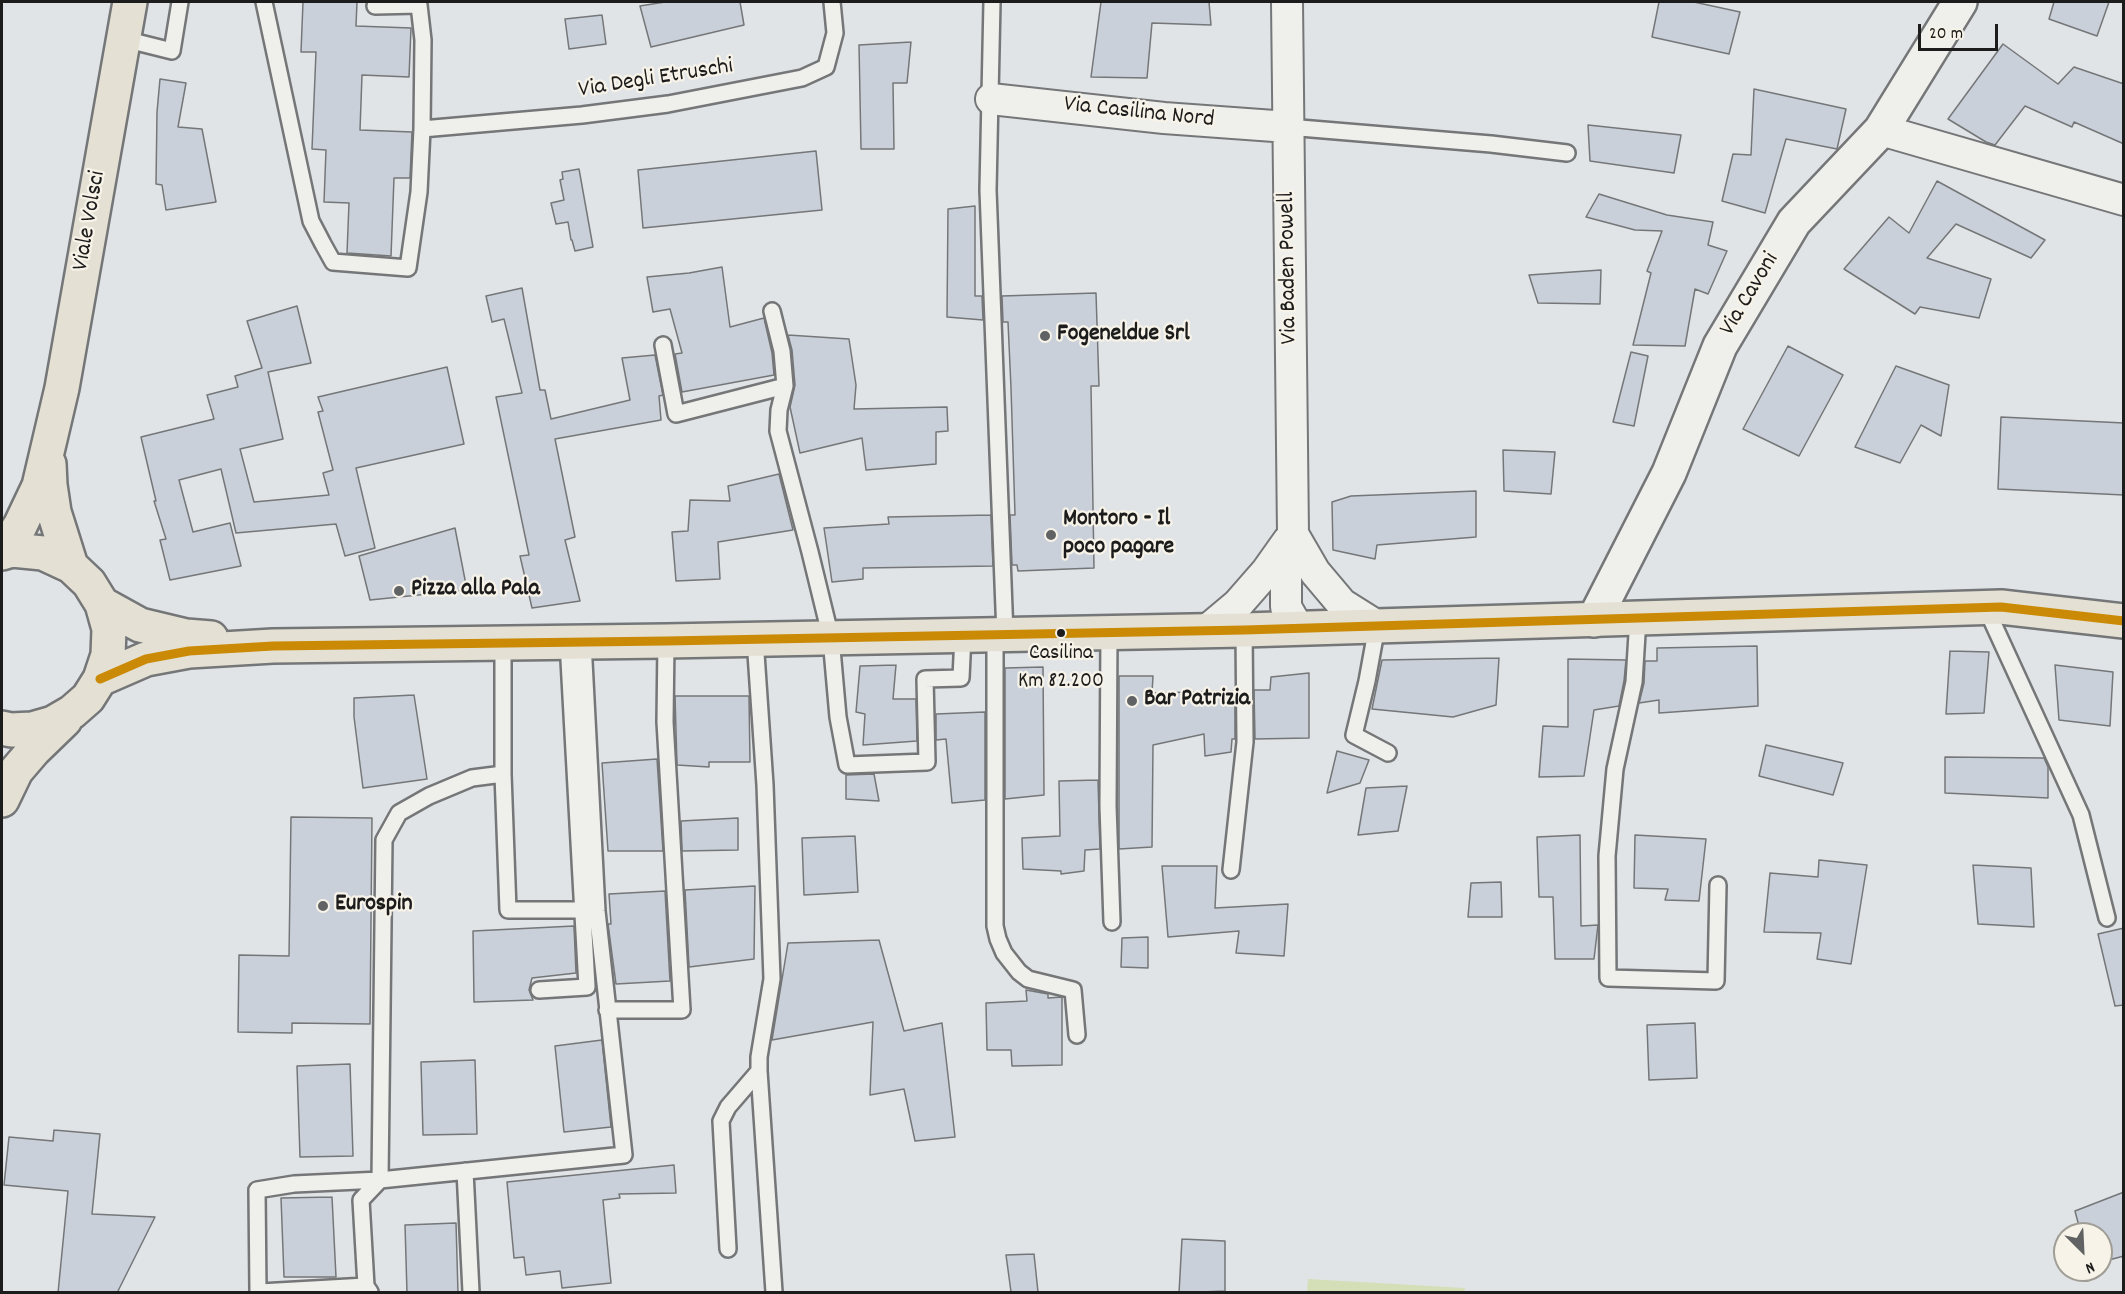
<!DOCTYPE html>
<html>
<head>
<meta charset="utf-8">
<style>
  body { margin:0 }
  #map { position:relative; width:2125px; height:1294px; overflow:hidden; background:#e1e4e7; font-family:Dekko,sans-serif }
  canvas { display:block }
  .frame { position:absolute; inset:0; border:3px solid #1c1c1c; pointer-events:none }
  .north { position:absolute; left:2053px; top:1222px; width:60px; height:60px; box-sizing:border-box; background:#f7f3e8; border:2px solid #9f9d96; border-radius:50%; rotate:156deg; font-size:16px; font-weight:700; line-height:24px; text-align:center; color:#1c1c1c }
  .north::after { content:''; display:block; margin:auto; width:21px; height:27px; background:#616263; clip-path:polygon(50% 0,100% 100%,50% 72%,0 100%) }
  .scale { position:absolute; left:1918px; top:24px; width:80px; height:27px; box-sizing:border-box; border:3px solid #1c1c1c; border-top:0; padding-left:8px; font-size:18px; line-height:21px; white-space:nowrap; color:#1c1c1c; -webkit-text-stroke:4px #f7f3e8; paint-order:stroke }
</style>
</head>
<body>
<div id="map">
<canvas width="2125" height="1294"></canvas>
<div class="frame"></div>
<div class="north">N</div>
<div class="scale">20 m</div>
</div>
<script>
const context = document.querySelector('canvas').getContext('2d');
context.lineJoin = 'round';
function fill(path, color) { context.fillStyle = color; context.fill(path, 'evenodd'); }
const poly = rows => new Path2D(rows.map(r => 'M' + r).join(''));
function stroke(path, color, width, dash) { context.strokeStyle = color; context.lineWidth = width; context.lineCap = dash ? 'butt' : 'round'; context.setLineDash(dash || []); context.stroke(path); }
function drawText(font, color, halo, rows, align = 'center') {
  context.font = font + ' Dekko,sans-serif'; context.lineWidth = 4.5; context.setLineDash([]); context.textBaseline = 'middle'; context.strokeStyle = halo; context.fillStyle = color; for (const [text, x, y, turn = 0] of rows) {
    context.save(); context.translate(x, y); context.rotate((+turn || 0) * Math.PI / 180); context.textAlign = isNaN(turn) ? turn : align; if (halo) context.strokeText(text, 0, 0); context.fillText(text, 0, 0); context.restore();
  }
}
const green = poly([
  [1308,1279,1465,1288,1464,1292,1307,1292]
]);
const building = poly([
  [303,2,357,2,356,26,411,28,409,77,362,75,360,130,412,132,410,178,394,178,391,256,347,253,349,203,324,202,326,150,312,149,316,52,301,52,303,2],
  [665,2,740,2,744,25,651,47,640,6,665,2],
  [1101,2,1209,2,1211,25,1152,23,1147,78,1091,77,1101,2],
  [1659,2,1694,2,1740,12,1729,54,1652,37,1659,2],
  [2054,2,2109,2,2097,36,2049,19,2054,2],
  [602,15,606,44,569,49,565,19,602,15],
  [911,42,907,83,893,83,894,149,861,149,859,45,911,42],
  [2003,44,2058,84,2074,67,2124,84,2124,144,2074,122,2072,127,2025,106,1995,145,1986,142,1948,119,2003,44],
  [160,79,186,83,178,127,202,129,216,202,166,210,162,185,156,184,157,112,160,79],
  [1754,89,1846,109,1837,149,1786,139,1765,213,1722,201,1733,154,1751,155,1754,89],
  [1588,125,1681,135,1674,173,1590,161,1588,125],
  [816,151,822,210,643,228,638,170,816,151],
  [579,169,593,247,575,251,572,240,571,240,568,222,556,224,551,203,564,200,560,180,563,179,562,172,579,169],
  [1937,181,2045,240,2031,258,1956,224,1927,258,1991,279,1979,318,1920,307,1915,314,1844,269,1889,217,1909,233,1937,181],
  [1599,194,1667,215,1713,222,1708,245,1727,251,1708,294,1695,289,1685,346,1633,345,1651,273,1647,271,1662,231,1635,230,1586,217,1599,194],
  [975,206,975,296,982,296,983,320,947,317,948,209,975,206],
  [722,267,730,327,764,318,772,353,774,375,682,392,675,354,682,353,670,309,653,312,647,277,689,273,722,267],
  [1601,270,1600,304,1538,303,1529,275,1601,270],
  [522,288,540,390,545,390,551,419,630,400,622,358,655,355,663,395,659,396,661,420,555,439,575,537,565,540,580,601,532,608,520,556,529,555,496,397,522,393,504,319,492,322,486,296,522,288],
  [1096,293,1099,386,1091,386,1094,568,1018,571,1017,565,1012,565,1010,515,1015,515,1011,388,1008,322,1003,322,1002,296,1096,293],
  [297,306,311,363,268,372,283,439,240,449,254,502,329,495,323,473,333,470,318,412,323,411,318,397,447,367,464,444,356,468,375,548,345,556,336,524,236,533,221,469,179,480,193,532,230,523,241,566,170,580,160,540,166,539,154,501,156,501,141,437,214,419,207,395,238,387,235,376,262,368,247,321,297,306],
  [788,335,849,339,856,385,854,409,947,407,948,431,936,432,936,464,866,470,862,438,800,453,790,407,795,385,792,350,788,335],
  [1788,346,1843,375,1799,456,1743,429,1788,346],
  [1631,352,1648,356,1634,426,1613,422,1631,352],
  [1896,366,1949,385,1941,436,1921,425,1900,463,1855,447,1896,366],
  [2001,417,2124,423,2124,495,1998,489,2001,417],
  [1503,450,1555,452,1551,494,1504,491,1503,450],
  [779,474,793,530,718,542,720,579,676,581,672,532,688,531,690,500,730,501,728,486,779,474],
  [1476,491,1476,537,1377,545,1375,559,1333,550,1332,502,1351,496,1476,491],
  [991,515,993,566,863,568,863,579,832,582,824,528,889,524,888,517,991,515],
  [455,528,467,590,370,600,359,556,455,528],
  [1757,646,1758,706,1659,713,1659,700,1639,703,1644,683,1645,661,1657,661,1657,648,1757,646],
  [1950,651,1989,652,1984,713,1946,714,1950,651],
  [1499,658,1496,705,1453,717,1372,709,1382,660,1499,658],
  [1568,659,1626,660,1624,681,1619,706,1594,710,1584,776,1539,777,1543,726,1568,727,1568,659],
  [896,665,893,699,916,699,917,741,863,745,865,714,856,712,860,666,896,665],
  [2055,665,2113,672,2110,726,2059,720,2055,665],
  [1043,667,1044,795,1005,799,1005,668,1043,667],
  [1309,673,1309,738,1255,739,1254,690,1270,690,1271,677,1309,673],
  [1119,676,1153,676,1152,693,1235,691,1235,739,1232,739,1231,752,1205,756,1204,734,1153,745,1152,847,1119,849,1119,676],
  [414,695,427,779,363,788,354,717,354,698,414,695],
  [675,696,749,696,750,762,709,762,709,767,677,765,675,696],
  [985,712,985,800,952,803,946,739,936,740,936,714,985,712],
  [1766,745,1843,763,1833,795,1759,776,1766,745],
  [1337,751,1369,760,1360,783,1327,793,1337,751],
  [1945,757,2044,758,2048,767,2048,798,1945,793,1945,757],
  [657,759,663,851,608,851,602,763,657,759],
  [874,774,879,801,846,799,846,775,874,774],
  [1098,780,1100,849,1085,850,1084,871,1061,874,1061,871,1023,869,1022,838,1060,836,1059,781,1098,780],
  [1407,786,1398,831,1358,835,1366,788,1407,786],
  [291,817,372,818,370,1024,292,1023,292,1033,238,1032,239,955,289,956,291,817],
  [738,818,738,850,682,851,681,821,738,818],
  [1580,835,1581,926,1598,925,1594,959,1555,959,1553,897,1539,897,1537,837,1580,835],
  [1635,835,1706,839,1699,901,1665,900,1668,889,1634,888,1635,835],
  [855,836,858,892,804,895,802,838,855,836],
  [1819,860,1867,865,1851,964,1817,959,1821,933,1764,932,1770,873,1818,877,1819,860],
  [1973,865,2031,868,2034,927,1978,924,1973,865],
  [1162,866,1217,866,1215,908,1288,904,1284,956,1236,953,1239,931,1168,937,1162,866],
  [1501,882,1502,917,1468,917,1471,883,1501,882],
  [755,886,754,959,689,967,685,890,755,886],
  [665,891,670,981,616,984,608,924,611,924,609,894,665,891],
  [574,926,576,973,532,978,529,990,533,1000,474,1002,473,931,574,926],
  [2124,928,2124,1005,2115,1006,2098,934,2124,928],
  [1148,937,1148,968,1121,967,1122,938,1148,937],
  [879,940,904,1031,942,1023,955,1137,915,1141,904,1089,870,1095,873,1022,772,1040,788,943,879,940],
  [1026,990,1048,994,1048,998,1062,997,1062,1065,1012,1066,1011,1050,987,1050,986,1003,1027,1001,1026,990],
  [1695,1023,1697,1078,1649,1080,1647,1025,1695,1023],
  [602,1040,611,1127,564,1132,555,1046,602,1040],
  [475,1060,477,1134,423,1135,421,1062,475,1060],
  [350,1064,353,1156,300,1157,297,1066,350,1064],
  [54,1130,100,1134,92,1214,155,1217,117,1293,58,1293,68,1191,4,1185,9,1137,53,1141,54,1130],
  [674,1165,676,1193,619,1194,620,1198,603,1200,611,1283,562,1288,560,1271,526,1275,524,1257,514,1258,507,1182,674,1165],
  [2124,1192,2124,1256,2101,1262,2101,1234,2081,1234,2075,1211,2124,1192],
  [332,1197,336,1277,284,1277,281,1198,332,1197],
  [456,1223,458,1293,407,1293,405,1225,456,1223],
  [1182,1239,1225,1241,1225,1291,1179,1293,1182,1239],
  [1034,1254,1038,1292,1011,1292,1006,1255,1034,1254]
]);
const lane = poly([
  [264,2,311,221,323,244,333,262,408,268,419,192,422,129,423,40,419,5,375,6],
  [992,2,988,190,1005,635],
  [124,39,172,51,180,2],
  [1288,127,1491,144,1567,153],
  [422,129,582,115,668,104,802,78,826,67,835,33,832,2],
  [772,311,782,351,785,386,779,410,778,431,810,552,831,638,838,717,847,765,927,762,925,679,961,678,963,635],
  [663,345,676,414,785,386],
  [1986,608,2081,815,2107,918],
  [1638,618,1634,682,1615,769,1607,856,1608,978,1716,981,1718,885],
  [1377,626,1367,681,1354,735,1388,753],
  [1109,632,1108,806,1112,922],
  [995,635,995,926,998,939,1004,953,1019,972,1028,979,1073,990,1077,1035],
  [755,639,765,785,772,979,759,1057,759,1071,774,1292],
  [503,642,503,774,472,778,429,796,399,813,384,840,380,1180,624,1155,597,911,583,642],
  [503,774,508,910,583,910],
  [1231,870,1245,742,1244,630],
  [539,990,587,987,568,642],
  [607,1010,682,1010,665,722,666,641],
  [465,1171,471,1292],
  [728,1249,721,1121,728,1107,759,1071],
  [258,1292,257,1190,294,1184,380,1180],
  [260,1292,366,1286],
  [370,1292,366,1286,361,1200,380,1180]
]);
const street = poly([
  [1287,2,1293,534,1286,574,1286,607,1298,628],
  [991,99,1164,118,1288,127],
  [1881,130,2124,200],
  [1293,534,1315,572,1342,604,1377,626],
  [1207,630,1238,604,1266,572,1288,541]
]);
const secondary = poly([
  [1594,620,1669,473,1720,346,1794,222,1881,130,1960,2]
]);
const primary = poly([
  [49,464,50,485,54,512,71,566],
  [2,546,11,539,20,526,39,486,62,388,130,2],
  [2,553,12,550,43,553,71,566,89,583,102,604,109,629,108,655,100,679,88,698,72,712,53,723,32,729,11,730,2,728],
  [102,604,140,625,186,636,211,638],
  [100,679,146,659,189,651,273,646,666,641,1244,630,2001,607,2124,621],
  [2,800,16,771,34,750,65,720]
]);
const bus1 = poly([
  [100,679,146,659,189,651,273,646,666,641,1244,630,2001,607,2124,621]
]);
const markers = [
  [1045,336,6,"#616263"],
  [1051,535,6,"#616263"],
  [399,591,6,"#616263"],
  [1061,633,5,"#1c1c1c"],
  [1132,701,6,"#616263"],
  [323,906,6,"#616263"]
];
const busNames = [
  ["Casilina",1061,655],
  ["Km 82.200",1061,683]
];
const streetNames = [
  ["Via Degli Etruschi",656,80,-9],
  ["Via Casilina Nord",1139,114,6],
  ["Viale Volsci",91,221,-80],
  ["Via Baden Powell",1290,268,-91],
  ["Via Cavoni",1751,295,-59]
];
const poiNames = [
  ["Fogeneldue Srl",1057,336],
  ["Montoro - Il",1063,521],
  ["poco pagare",1063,549],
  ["Pizza alla Pala",411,591],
  ["Bar Patrizia",1144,701],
  ["Eurospin",335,906]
];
fill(green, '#d4dfb7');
fill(building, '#c9d0da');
stroke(building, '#757677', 1.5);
stroke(lane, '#757677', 20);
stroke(street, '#757677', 34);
stroke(secondary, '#757677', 38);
stroke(primary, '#757677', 38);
stroke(lane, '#efefec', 15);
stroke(street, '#efefec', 30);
stroke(secondary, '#efefec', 33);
stroke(primary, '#e4e1d4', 33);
stroke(bus1, '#cb8a06', 9);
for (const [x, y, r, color] of markers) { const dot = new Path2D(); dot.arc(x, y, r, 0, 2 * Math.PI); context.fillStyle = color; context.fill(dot); stroke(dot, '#f7f3e8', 2); }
drawText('22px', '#1c1c1c', '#f7f3e8', busNames);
drawText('24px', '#1c1c1c', '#f7f3e8', streetNames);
drawText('bold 24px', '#1c1c1c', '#f7f3e8', poiNames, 'left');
</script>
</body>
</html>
